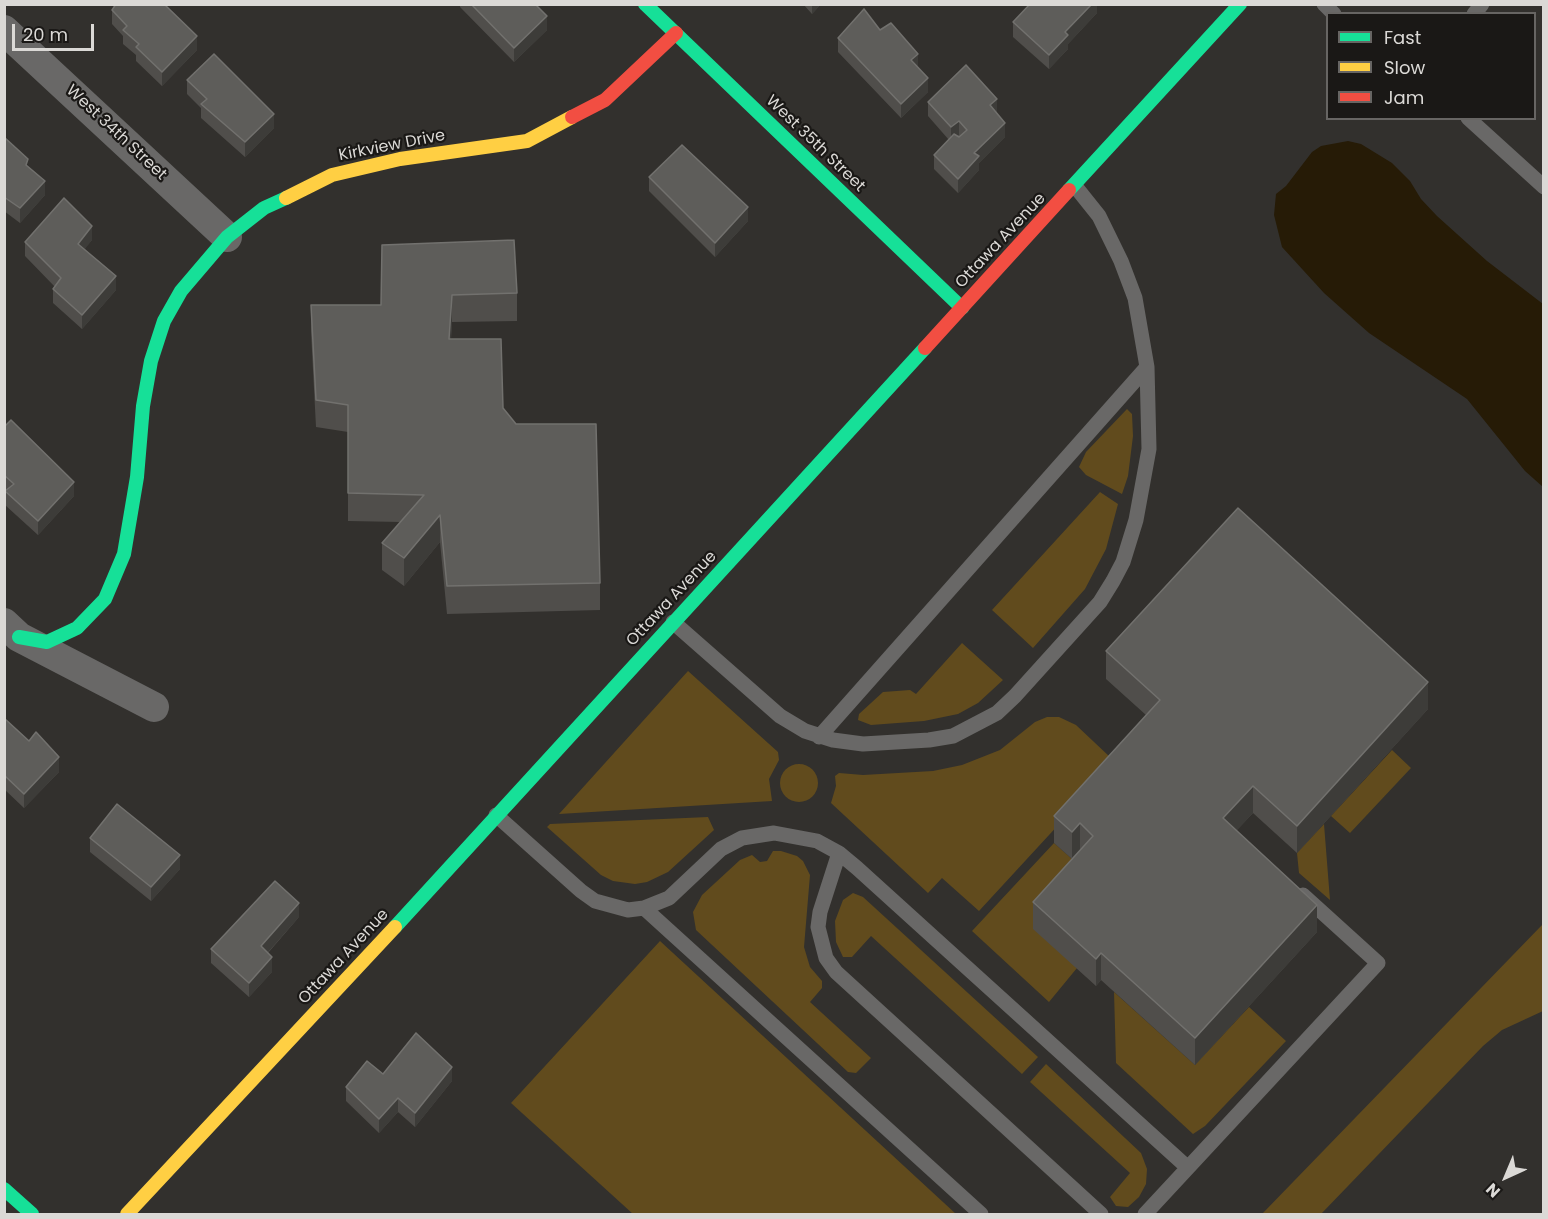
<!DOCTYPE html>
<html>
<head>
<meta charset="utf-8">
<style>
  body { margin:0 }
  #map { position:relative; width:1548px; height:1219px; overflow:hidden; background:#32302d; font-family:Poppins,sans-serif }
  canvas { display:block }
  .frame { position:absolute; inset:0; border:6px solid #dbd9d6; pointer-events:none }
  .legend { position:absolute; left:1326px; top:12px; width:210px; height:108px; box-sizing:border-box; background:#1a1816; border:2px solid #676563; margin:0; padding:8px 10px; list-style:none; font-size:18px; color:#dbd9d6 }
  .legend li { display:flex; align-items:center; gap:12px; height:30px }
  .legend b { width:30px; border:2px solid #676563 }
  .north { position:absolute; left:1476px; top:1147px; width:60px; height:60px; -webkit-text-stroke:4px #1a1816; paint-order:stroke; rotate:224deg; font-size:16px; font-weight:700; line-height:24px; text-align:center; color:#dbd9d6 }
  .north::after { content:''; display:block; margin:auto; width:21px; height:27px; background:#dbd9d6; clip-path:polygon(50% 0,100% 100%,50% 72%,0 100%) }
  .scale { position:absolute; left:12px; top:24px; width:82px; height:27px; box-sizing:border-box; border:3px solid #dbd9d6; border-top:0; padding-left:8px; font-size:18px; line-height:21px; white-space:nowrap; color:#dbd9d6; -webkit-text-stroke:4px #1a1816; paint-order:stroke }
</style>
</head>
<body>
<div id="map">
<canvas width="1548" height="1219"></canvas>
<div class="frame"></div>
<ul class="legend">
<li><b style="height:8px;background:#16e098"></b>Fast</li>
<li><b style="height:8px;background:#ffcf43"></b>Slow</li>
<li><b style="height:8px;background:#f24e42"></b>Jam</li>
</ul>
<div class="north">N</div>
<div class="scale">20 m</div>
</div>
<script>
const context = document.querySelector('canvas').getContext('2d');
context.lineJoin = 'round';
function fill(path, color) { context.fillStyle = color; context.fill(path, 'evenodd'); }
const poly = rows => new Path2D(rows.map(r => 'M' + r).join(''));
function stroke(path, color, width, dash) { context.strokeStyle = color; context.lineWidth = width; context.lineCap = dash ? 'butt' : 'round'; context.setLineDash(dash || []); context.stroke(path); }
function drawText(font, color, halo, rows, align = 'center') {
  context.font = font + ' Poppins,sans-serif'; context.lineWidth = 4.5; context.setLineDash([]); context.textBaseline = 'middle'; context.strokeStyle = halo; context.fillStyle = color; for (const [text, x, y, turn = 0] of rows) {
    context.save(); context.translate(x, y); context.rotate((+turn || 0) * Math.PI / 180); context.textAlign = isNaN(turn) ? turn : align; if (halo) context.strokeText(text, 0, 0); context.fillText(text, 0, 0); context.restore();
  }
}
const green = poly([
  [1127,409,1132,414,1133,436,1128,476,1122,494,1086,475,1079,467,1086,452],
  [1100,492,1118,504,1106,549,1085,589,1033,648,992,610],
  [962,643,1003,680,978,703,958,714,924,721,871,725,858,720,859,714,883,692,910,690,916,694],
  [688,671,778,752,779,760,769,779,772,801,559,814],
  [1047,717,1059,717,1076,725,1111,758,1108,771,979,911,942,878,928,893,831,803,836,786,835,776,839,773,863,775,933,771,962,765,1000,750,1035,722],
  [1392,750,1411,768,1350,833,1331,816],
  '780 783a19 19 0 1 1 38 0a19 19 0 1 1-38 0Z',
  [708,817,714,830,668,872,647,882,635,884,613,881,601,875,547,827,550,824],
  [1324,824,1330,900,1299,873,1297,853],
  [1054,843,1072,859,1077,968,1049,1002,972,931],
  [773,851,781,851,797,856,803,861,810,875,804,947,810,967,822,981,822,988,810,1002,871,1058,856,1073,848,1072,696,930,693,912,702,895,740,860,752,855,760,862,767,861],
  [853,893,863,897,1038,1057,1022,1074,871,936,852,957,843,957,836,942,835,921,843,900],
  [1543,924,1543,1011,1502,1030,1483,1046,1321,1214,1262,1214],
  [660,941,956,1214,633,1214,511,1103],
  [1114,992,1195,1065,1249,1007,1286,1041,1205,1126,1193,1134,1116,1063],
  [1046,1064,1141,1153,1147,1169,1146,1184,1139,1197,1128,1207,1116,1206,1110,1197,1130,1173,1030,1082]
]);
const water = poly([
  [1348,141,1361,144,1392,163,1410,181,1421,199,1437,216,1487,261,1543,304,1543,487,1525,471,1467,399,1369,333,1324,293,1282,247,1274,215,1276,194,1286,186,1312,152,1321,146]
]);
const lane = poly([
  [1324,4,1334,14],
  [1474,14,1482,4],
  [1468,118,1544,187],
  [673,622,780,716,805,731,833,740,863,744,929,740,953,736,997,713,1015,696,1100,602,1113,581,1123,562,1136,520,1149,449,1147,367,1135,298,1121,261,1099,216,1075,186],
  [819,737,1147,367],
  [496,815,581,891,595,901,628,910,644,908,669,898,721,849,742,838,774,833,817,841,839,853,857,868,1187,1167],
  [839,853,820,912,818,927,826,958,836,972,1101,1214],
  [644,908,981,1214],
  [1145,1214,1378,963,1303,895]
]);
const street = poly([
  [4,30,227,237],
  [4,623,19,637,154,707]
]);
const fast = poly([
  [645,4,962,308],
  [1069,190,1240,4],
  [19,637,47,642,77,628,105,599,124,554,137,477,143,406,151,361,164,321,181,291,227,237,264,208,286,198],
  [395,927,925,348],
  [4,1189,32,1214]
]);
const slow = poly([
  [286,198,332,175,400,159,527,141,572,117],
  [127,1214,395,927]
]);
const jam = poly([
  [572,117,605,100,676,33],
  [925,348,1069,190]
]);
const wall = poly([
  [460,4,535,4,547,30,514,62,460,7],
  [803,4,821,4,812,14],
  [1097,4,1097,13,1068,44,1068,49,1049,69,1013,37,1013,22],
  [112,10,197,50,162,86,136,61,136,55,123,44,123,36,112,24],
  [880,30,918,67,928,92,901,118,838,52,838,38],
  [187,80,274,128,245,157,201,118,201,108,187,94],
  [928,102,997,113,1005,137,979,163,979,170,958,193,934,169,934,155,949,140,928,116],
  [4,137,28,167,45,195,20,223,4,211],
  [649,177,748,221,715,257,649,191],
  [92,240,84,249,116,290,82,329,53,303,53,289,55,287,25,256,25,242],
  [382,245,517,293,517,321,452,322,451,339,503,408,600,583,600,610,447,614,440,542,404,586,382,570,382,543,401,522,348,521,348,432,316,427,311,332,311,305,381,305],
  [4,427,74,496,38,535,5,505],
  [1106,651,1428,709,1297,853,1253,813,1236,831,1317,932,1195,1065,1101,980,1096,986,1033,929,1033,902,1072,859,1054,843,1054,816,1146,715,1106,679],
  [4,718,59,772,24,808,4,789],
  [90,838,180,869,151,901,90,852],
  [299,917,268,953,272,972,249,997,211,963,211,949],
  [383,1074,452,1081,415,1127,398,1112,379,1133,346,1101,346,1087]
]);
const shadedWall = poly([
  [812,4,821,4,812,14],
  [1092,4,1097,4,1097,13,1068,44,1068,49,1049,69,1049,55,1065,32],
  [547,16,547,30,514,62,514,48],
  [197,36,197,50,162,86,162,72],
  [918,54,918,68,911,60],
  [928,78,928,92,901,118,901,104],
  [997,99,997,113,990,105],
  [274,114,274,128,245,157,245,142],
  [959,121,959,135,951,141,951,127],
  [1005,123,1005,137,979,163,979,170,958,193,958,179,974,153],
  [45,181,45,195,20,223,20,208],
  [748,207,748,221,715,257,715,243],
  [92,226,92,240,78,258,78,244],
  [116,276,116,290,82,329,82,315],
  [452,295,452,322,449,366,449,339],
  [74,482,74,496,38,535,38,521],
  [440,515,440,542,404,586,404,558],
  [1428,682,1428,709,1297,853,1297,826],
  [59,757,59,772,24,808,24,794],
  [1253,786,1253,813,1223,845,1223,818],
  [1080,823,1080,850,1072,859,1072,832],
  [180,855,180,869,151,901,151,887],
  [299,903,299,917,261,960,261,946],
  [1317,905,1317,932,1195,1065,1195,1038],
  [1101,953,1101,980,1096,986,1096,959],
  [272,957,272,972,249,997,249,983],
  [452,1067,452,1081,415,1127,415,1113],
  [398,1098,398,1112,379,1133,379,1119]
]);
const building = poly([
  [116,4,164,4,197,36,162,72,136,47,139,44,123,30,127,26,112,10,116,4],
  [471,4,535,4,547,16,514,48,471,4],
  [1030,4,1092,4,1065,32,1068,35,1049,55,1013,22,1030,4],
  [864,9,880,30,891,23,918,54,911,60,928,78,901,104,838,38,864,9],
  [214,54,274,114,245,142,201,104,207,99,187,80,214,54],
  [966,65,997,99,990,105,1005,123,974,153,979,156,958,179,934,155,954,134,959,137,967,130,959,121,951,127,928,102,966,65],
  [4,137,28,159,26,165,45,181,20,208,4,197,4,137],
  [682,145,748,207,715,243,649,177,682,145],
  [64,198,92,226,78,244,116,276,82,315,53,289,61,278,25,242,64,198],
  [514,240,517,293,452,295,449,339,501,339,503,408,516,424,596,424,600,583,447,586,440,515,404,558,382,543,424,495,348,493,348,405,316,400,311,305,381,305,382,245,514,240],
  [11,420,74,482,38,521,5,491,14,484,4,475,4,427,11,420],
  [1238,508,1428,682,1297,826,1253,786,1223,818,1317,905,1195,1038,1101,953,1096,959,1033,902,1093,836,1080,823,1072,832,1054,816,1160,700,1106,651,1238,508],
  [4,718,29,741,36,732,59,757,24,794,4,775,4,718],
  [117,804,180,855,151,887,90,838,117,804],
  [275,881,299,903,261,946,272,957,249,983,211,949,275,881],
  [416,1033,452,1067,415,1113,398,1098,379,1119,346,1087,367,1061,383,1074,416,1033]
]);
const streetNames = [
  ["West 34th Street",116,133,43],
  ["West 35th Street",815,144,44],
  ["Kirkview Drive",392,146,-11],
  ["Ottawa Avenue",1001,241,-47],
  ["Ottawa Avenue",672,599,-47],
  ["Ottawa Avenue",344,957,-47]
];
fill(green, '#614b1d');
fill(water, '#261b06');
stroke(lane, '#696867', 15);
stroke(street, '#696867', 30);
stroke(fast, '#16e098', 14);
stroke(slow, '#ffcf43', 14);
stroke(jam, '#f24e42', 14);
fill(wall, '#504e4b');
fill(shadedWall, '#3d3c39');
fill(building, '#5e5d5a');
stroke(building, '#72716e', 1.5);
drawText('16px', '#dbd9d6', '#1a1816', streetNames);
</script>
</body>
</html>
